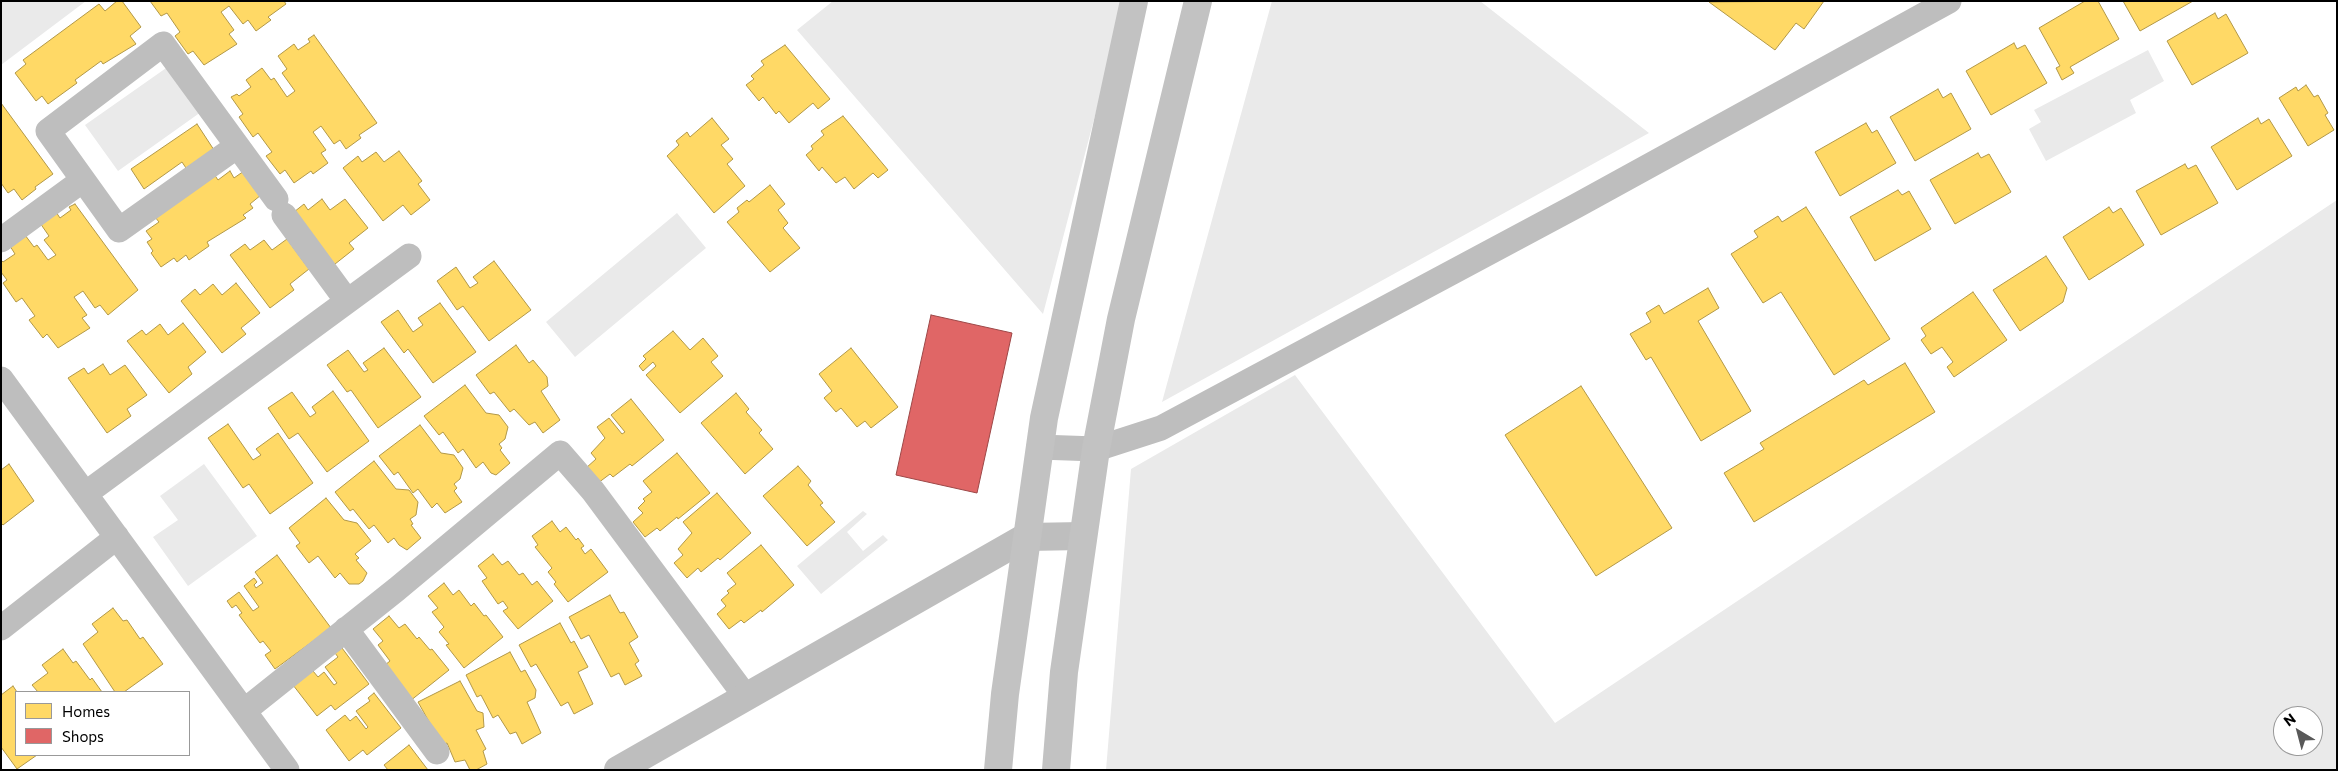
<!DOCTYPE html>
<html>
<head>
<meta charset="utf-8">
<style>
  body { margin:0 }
  #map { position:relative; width:2338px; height:771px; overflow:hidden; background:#fff; font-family:Commissioner,sans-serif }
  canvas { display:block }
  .frame { position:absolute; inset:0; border:2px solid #000; pointer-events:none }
  .legend { position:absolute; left:15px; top:691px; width:175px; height:65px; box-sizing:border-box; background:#fff; border:1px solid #999; margin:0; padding:6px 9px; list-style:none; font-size:15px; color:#000 }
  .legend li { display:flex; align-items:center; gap:10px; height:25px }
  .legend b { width:25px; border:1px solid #999 }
  .north { position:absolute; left:2273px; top:706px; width:50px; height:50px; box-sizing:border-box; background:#fff; border:1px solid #999; border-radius:50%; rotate:323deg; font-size:14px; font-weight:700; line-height:20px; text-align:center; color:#000 }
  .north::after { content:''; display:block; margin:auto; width:18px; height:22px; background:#595959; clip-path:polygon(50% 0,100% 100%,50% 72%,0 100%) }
</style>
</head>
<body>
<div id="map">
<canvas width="2338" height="771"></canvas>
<div class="frame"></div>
<ul class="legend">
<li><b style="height:14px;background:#ffd966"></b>Homes</li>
<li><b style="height:14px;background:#e06666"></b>Shops</li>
</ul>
<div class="north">N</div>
</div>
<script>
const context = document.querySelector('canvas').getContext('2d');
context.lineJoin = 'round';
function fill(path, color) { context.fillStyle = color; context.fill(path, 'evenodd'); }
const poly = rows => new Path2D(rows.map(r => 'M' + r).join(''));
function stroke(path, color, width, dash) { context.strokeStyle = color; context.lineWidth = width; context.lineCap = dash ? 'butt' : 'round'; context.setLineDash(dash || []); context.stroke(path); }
const green = poly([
  [1,1,86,1,1,65],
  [833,1,1125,1,1043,314,797,30],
  [1272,1,1480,1,1649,133,1162,402],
  [2148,50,2164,81,2130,100,2136,113,2046,161,2029,129,2041,122,2034,110],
  [169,66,201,112,118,171,85,125],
  [2337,200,2337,770,1106,770,1131,469,1295,375,1555,723],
  [2283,716,2313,716,2313,746,2283,746],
  [677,213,706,248,575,357,546,322],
  [204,464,257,536,188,586,153,537,178,520,160,496],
  [863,511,867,514,847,532,863,551,883,535,888,540,821,594,797,566]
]);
const homes = poly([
  [117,1,122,1,141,27,130,36,136,44,103,64,101,61,75,80,77,83,48,104,42,96,36,101,15,73,26,64,23,60,99,4,105,11,117,1],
  [150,1,284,1,286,4,268,17,271,20,256,31,248,20,243,24,229,6,221,12,234,30,229,34,237,44,204,65,193,51,188,54,175,36,180,32,167,13,161,16,150,1],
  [1824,1,1804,29,1796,23,1775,50,1709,2,1824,1],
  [2085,1,2098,1,2119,39,2070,67,2074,73,2062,80,2056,68,2060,66,2039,28,2085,1],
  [2123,1,2193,1,2140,31,2123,1],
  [2215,13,2218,19,2226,14,2248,53,2192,85,2167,41,2215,13],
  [314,35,377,123,359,135,361,138,346,149,340,140,334,144,321,126,313,132,326,150,321,153,328,163,313,174,311,171,294,183,285,170,280,174,266,156,272,152,258,133,253,137,239,117,243,114,231,97,237,94,239,96,251,87,246,80,262,68,271,80,274,78,287,97,295,91,282,73,287,69,278,56,294,44,298,50,310,42,308,39,314,35],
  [2014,43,2017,49,2025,45,2047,83,1991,115,1966,71,2014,43],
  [785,45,830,99,818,109,813,103,789,123,779,111,776,114,763,97,759,101,746,85,754,79,751,76,764,65,761,61,785,45],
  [2306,85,2314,97,2318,95,2328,113,2325,115,2334,130,2308,146,2279,98,2296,87,2298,91,2306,85],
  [1938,89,1943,98,1951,93,1971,129,1915,161,1890,117,1938,89],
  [1,103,53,174,35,187,36,189,22,200,14,189,8,193,1,183,1,103],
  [843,116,888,170,878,178,873,173,854,189,845,177,836,183,822,167,819,171,806,155,813,149,811,146,824,135,821,131,843,116],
  [712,118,729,139,721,145,733,159,727,164,745,186,714,213,667,156,679,145,676,141,687,132,690,137,712,118],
  [2258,118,2261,124,2269,119,2292,156,2237,190,2211,147,2258,118],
  [1866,123,1872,133,1877,130,1896,163,1840,196,1815,152,1866,123],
  [197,124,214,150,186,168,182,162,144,189,131,169,197,124],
  [399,151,422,181,418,184,430,200,411,215,403,205,383,221,343,168,358,156,362,162,376,152,384,162,399,151],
  [1978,153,1981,158,1989,154,2011,192,1955,224,1930,180,1978,153],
  [2185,164,2188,169,2196,165,2218,203,2161,235,2136,191,2185,164],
  [230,171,234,178,244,171,261,195,250,204,253,208,243,215,246,218,207,242,209,246,189,260,186,255,177,262,174,258,161,267,151,253,153,251,147,242,152,239,146,231,159,222,155,217,214,174,218,180,230,171],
  [770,185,785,204,778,210,788,223,783,228,800,248,770,272,727,222,739,212,737,208,747,200,749,202,770,185],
  [1898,190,1902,195,1909,191,1931,229,1875,261,1850,217,1898,190],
  [322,199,330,210,345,199,368,228,349,243,354,249,330,268,289,216,304,204,308,210,322,199],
  [75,204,138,290,108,315,100,305,95,308,83,291,74,297,87,315,82,318,90,328,58,348,47,334,43,338,29,320,35,316,22,298,16,302,3,283,7,280,1,272,1,260,3,262,15,254,10,246,25,235,34,247,37,245,48,260,56,255,44,240,49,236,40,223,56,212,60,218,71,210,69,207,75,204],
  [1806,207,1890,339,1834,375,1781,292,1763,303,1731,254,1758,237,1754,231,1778,216,1782,222,1806,207],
  [2109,207,2113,213,2121,208,2144,245,2089,280,2063,237,2109,207],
  [287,239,309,269,290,284,294,290,270,308,230,255,245,244,250,250,264,240,272,250,287,239],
  [2046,256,2067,288,2063,302,2020,331,1993,290,2046,256],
  [494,261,531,310,489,341,463,306,457,310,437,281,456,267,470,288,478,283,473,277,494,261],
  [236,283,260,313,241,328,246,334,222,353,181,301,195,289,200,295,213,284,222,295,236,283],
  [1708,288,1719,308,1698,321,1751,411,1701,441,1651,357,1646,360,1630,334,1651,322,1646,313,1659,305,1664,314,1708,288],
  [1973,292,2007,340,1954,377,1947,367,1953,362,1942,347,1931,354,1921,340,1926,336,1921,328,1973,292],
  [440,303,476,352,433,383,408,349,404,353,381,322,398,310,413,332,423,325,418,318,440,303],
  [183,323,206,352,188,367,192,374,169,393,127,341,142,330,146,335,160,324,168,335,183,323],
  [673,331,690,350,703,338,718,356,711,362,723,376,680,413,646,375,656,366,653,362,643,371,639,366,646,359,643,356,673,331],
  [516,345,529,363,533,360,547,377,548,386,541,391,560,420,543,433,535,422,529,425,514,409,510,412,494,392,490,394,476,375,516,345],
  [384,348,421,397,378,428,351,390,347,392,327,365,348,350,364,372,368,370,363,363,384,348],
  [851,348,898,407,871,428,865,421,857,427,841,408,836,412,824,398,832,391,819,374,851,348],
  [1905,363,1935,412,1754,522,1724,473,1764,449,1760,443,1864,380,1868,385,1905,363],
  [103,364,110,375,125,365,147,395,127,409,131,416,107,433,68,378,84,368,88,374,103,364],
  [465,385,486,413,499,415,508,427,505,439,499,444,502,448,500,450,510,463,496,475,491,473,483,462,476,468,463,449,458,453,443,432,439,435,424,416,465,385],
  [1581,386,1672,528,1596,576,1505,435,1581,386],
  [333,391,369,441,327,472,298,433,289,439,268,408,292,392,310,417,316,413,312,407,333,391],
  [736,393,749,409,746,412,762,430,759,433,773,449,745,474,701,423,736,393],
  [631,399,664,440,632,466,630,464,613,477,610,474,598,483,586,468,596,459,591,453,605,438,597,427,609,418,622,434,625,432,611,415,631,399],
  [228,424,253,460,261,455,256,449,278,433,313,483,270,514,249,484,243,488,208,438,228,424],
  [420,425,441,453,454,455,463,468,460,479,454,484,457,488,454,491,462,502,445,513,437,503,432,508,418,489,413,493,398,472,394,475,379,456,420,425],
  [677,453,710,493,678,519,677,517,660,531,657,528,645,537,633,522,643,513,638,508,645,501,643,499,652,492,643,481,677,453],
  [374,461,396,489,409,490,418,502,416,515,410,519,413,524,411,525,421,538,407,550,399,545,394,538,388,543,374,525,369,529,353,509,350,511,335,492,374,461],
  [9,464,34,501,3,525,1,523,1,470,9,464],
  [798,466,811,481,808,485,823,503,820,505,835,522,807,546,763,496,798,466],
  [717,493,751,533,720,560,718,558,701,572,698,568,687,578,674,563,683,555,678,549,692,533,683,522,717,493],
  [326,498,344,520,357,523,371,541,355,554,359,558,356,560,367,573,363,581,359,584,349,584,340,573,335,578,318,556,309,563,296,546,300,543,289,528,326,498],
  [552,521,560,532,566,527,576,540,578,538,584,546,581,548,585,554,591,549,608,572,568,602,554,584,556,582,548,572,552,568,535,547,538,545,532,536,552,521],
  [761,545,794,585,762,612,761,610,744,623,741,620,729,629,717,614,726,606,721,600,729,593,727,591,736,584,727,573,761,545],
  [493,554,502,565,508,561,519,575,523,573,532,585,537,581,553,601,518,629,503,611,508,608,503,601,498,604,482,581,487,578,478,566,493,554],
  [277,555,331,628,275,669,265,655,271,651,263,641,260,643,239,615,242,613,236,605,232,608,227,601,239,592,253,611,259,607,244,586,254,578,257,582,254,585,256,588,263,583,255,572,277,555],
  [444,583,453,595,459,590,471,606,474,603,484,616,486,615,503,637,464,668,446,645,449,644,439,632,444,627,432,612,438,608,428,596,444,583],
  [610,595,620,613,624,612,638,637,629,643,639,661,635,664,642,676,625,685,619,673,611,677,589,635,581,639,569,617,610,595],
  [113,608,123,621,127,620,140,639,143,637,163,664,124,692,115,692,83,644,98,632,92,624,113,608],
  [389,616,399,628,405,624,417,639,419,637,430,650,432,649,449,670,410,701,385,665,390,661,378,645,383,641,373,629,389,616],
  [560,623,571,643,574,641,588,667,578,672,593,704,574,714,568,702,561,706,536,664,531,667,519,645,560,623],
  [342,648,369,684,335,710,331,705,317,716,293,685,313,671,318,677,324,672,334,685,337,683,325,667,338,657,335,653,342,648],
  [63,649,73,663,76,661,90,680,92,678,102,692,38,692,32,685,48,673,42,665,63,649],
  [510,652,521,672,525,670,536,690,535,698,527,702,541,733,522,744,516,732,510,734,498,715,493,718,481,695,477,697,466,675,510,652],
  [460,681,477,711,483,713,484,727,476,730,486,749,483,751,487,764,476,770,470,770,465,760,455,762,447,743,442,745,418,702,460,681],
  [13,686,17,692,16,755,37,755,17,769,1,747,1,695,13,686],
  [374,693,401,728,367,755,363,750,349,761,326,730,345,715,350,721,356,716,366,729,368,727,356,711,370,701,368,698,374,693],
  [409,745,428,770,388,770,384,765,409,745]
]);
const shops = poly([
  [931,315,1012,333,977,493,896,475,931,315]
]);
const minor = poly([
  [236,147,119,230,48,131,163,44,276,199],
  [284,215,347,301],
  [1,240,83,180],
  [1,379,287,770],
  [1039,447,1096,449,1161,428,1576,206,1949,1],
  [85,494,409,256],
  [1,628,117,537],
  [346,629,437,752],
  [244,711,397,589,560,453,593,491,746,697]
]);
const tertiary = poly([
  [618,770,1026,537,1083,536]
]);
const secondary = poly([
  [998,770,1005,694,1044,418,1134,1],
  [1056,770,1064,672,1096,449,1121,319,1198,1]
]);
fill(green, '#eaeaea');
fill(homes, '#ffd966');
stroke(homes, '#b29847', 1);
fill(shops, '#e06666');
stroke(shops, '#9d4747', 1);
stroke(minor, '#bebebe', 25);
stroke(tertiary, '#bebebe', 28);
stroke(secondary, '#c2c2c2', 28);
</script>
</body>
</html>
